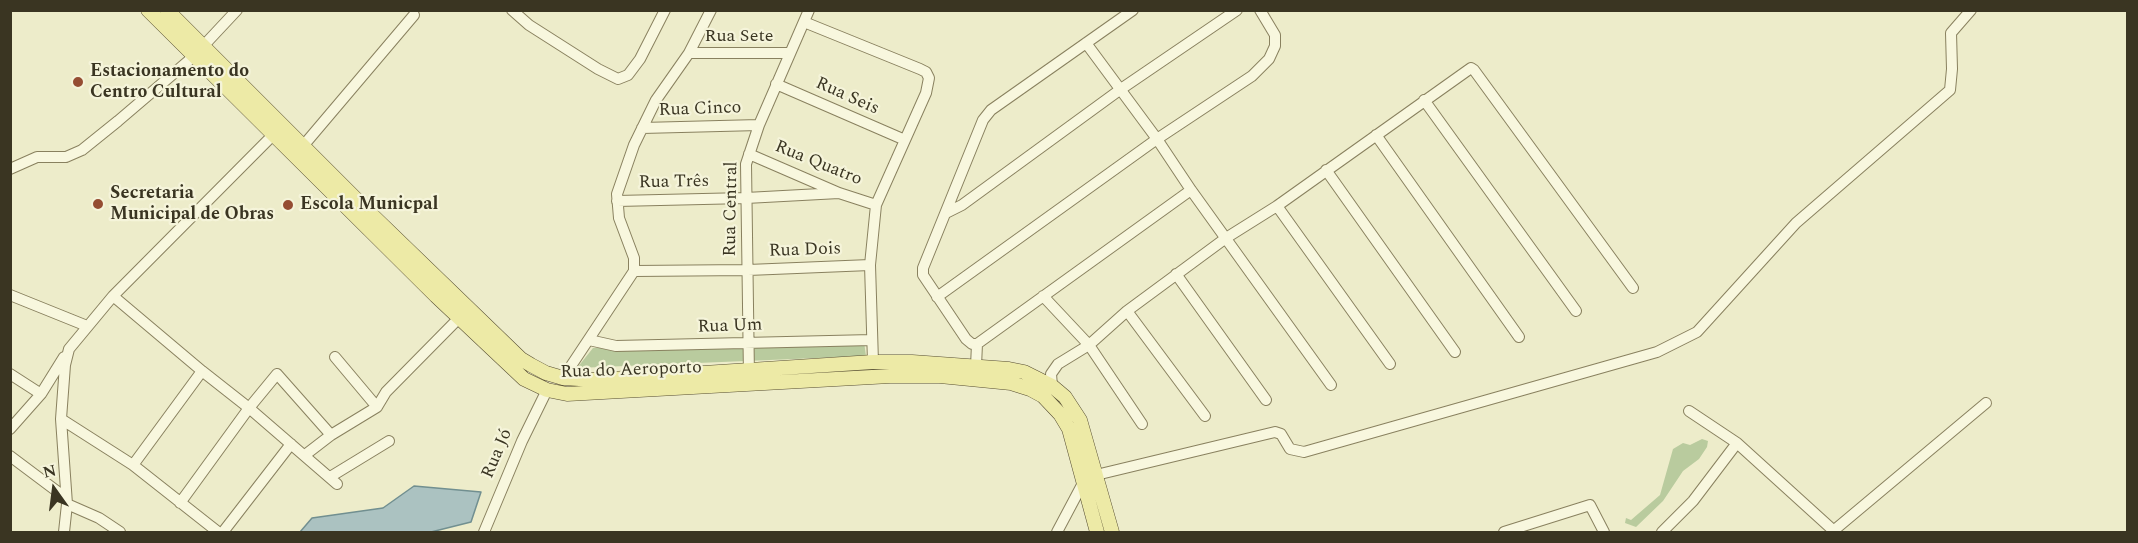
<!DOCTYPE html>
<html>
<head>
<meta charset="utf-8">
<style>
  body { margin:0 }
  #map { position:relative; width:2138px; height:543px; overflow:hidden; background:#edecca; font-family:Spectral,serif }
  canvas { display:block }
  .frame { position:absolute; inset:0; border:12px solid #3a3522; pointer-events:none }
  .north { position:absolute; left:24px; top:459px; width:60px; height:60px; -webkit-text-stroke:4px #f5f4da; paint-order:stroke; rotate:346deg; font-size:16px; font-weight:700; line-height:24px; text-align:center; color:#3a3522 }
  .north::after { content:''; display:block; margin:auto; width:21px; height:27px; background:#3a3522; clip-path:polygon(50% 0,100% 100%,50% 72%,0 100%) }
</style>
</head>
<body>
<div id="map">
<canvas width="2138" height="543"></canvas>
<div class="frame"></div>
<div class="north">N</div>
</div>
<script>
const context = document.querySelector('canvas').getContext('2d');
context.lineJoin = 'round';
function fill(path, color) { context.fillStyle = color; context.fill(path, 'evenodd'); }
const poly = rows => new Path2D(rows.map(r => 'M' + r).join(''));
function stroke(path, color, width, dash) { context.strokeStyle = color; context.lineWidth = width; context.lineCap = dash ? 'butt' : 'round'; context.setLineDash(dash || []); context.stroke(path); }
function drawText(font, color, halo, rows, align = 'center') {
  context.font = font + ' Spectral,serif'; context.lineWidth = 4.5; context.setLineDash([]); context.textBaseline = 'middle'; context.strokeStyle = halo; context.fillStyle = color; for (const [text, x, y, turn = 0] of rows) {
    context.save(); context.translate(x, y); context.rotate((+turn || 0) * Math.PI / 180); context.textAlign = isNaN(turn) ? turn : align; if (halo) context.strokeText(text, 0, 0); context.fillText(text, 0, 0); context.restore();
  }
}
const green = poly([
  [864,342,866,356,577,368,593,348],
  [1702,439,1708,441,1707,447,1699,459,1683,471,1663,501,1636,527,1625,523,1626,518,1631,520,1660,495,1673,449,1683,443,1690,445]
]);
const water = poly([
  [414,486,481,492,471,522,431,532,300,532,312,518,383,508,414,486]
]);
const minor = poly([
  [512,10,529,25,598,69,618,79,628,75,640,59,665,10],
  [1133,10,991,110,983,120,923,268,923,275,966,339,972,344,977,344,1191,190],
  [804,22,920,69,926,72,929,78,926,93,876,205,870,265,873,362],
  [1086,43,1157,139,1191,190,1331,385],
  [689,53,790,53],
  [776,84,905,140],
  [1424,100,1576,311],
  [642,128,759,125],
  [1376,135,1519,337],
  [303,146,414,15],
  [749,154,839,193,876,205],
  [10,169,37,157,66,157,82,150,118,121,193,57,237,10],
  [1326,170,1455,352],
  [617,201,746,198,839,193],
  [1277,206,1390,364],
  [946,213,962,205,1121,89,1237,10],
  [634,271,748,270,870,265],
  [1176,274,1266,400],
  [10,295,87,326],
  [113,296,202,371,249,408,337,484],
  [1043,296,1089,345,1142,424],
  [937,297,1157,139,1252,76,1269,59,1275,46,1275,35,1260,10],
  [1127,311,1205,416],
  [589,340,616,346,872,340],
  [335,357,377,407],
  [976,366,977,344],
  [10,374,41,394],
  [749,376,746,164,759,125,809,10],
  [563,378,634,271,634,258,619,218,617,194,634,145,656,100,689,53,711,10],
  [1052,386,1051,374,1058,364,1089,345,1127,311,1226,238,1277,206,1471,68,1474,70,1633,288],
  [1689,411,1737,443,1834,531],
  [61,419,133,465,218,532],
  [10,429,41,394,64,357],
  [305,455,331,435,377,407,386,392,459,318],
  [10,456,66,498],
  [133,465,202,371],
  [1096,475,1275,432,1281,434,1290,449,1304,452,1657,352,1697,332,1796,223,1950,90,1952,69,1951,33,1971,10],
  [330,477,389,441],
  [180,503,249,408,277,374,331,435],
  [67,504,99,518,120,532],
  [64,532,67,504,61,419,65,365,69,349,113,296,279,129],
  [223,532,291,444],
  [484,532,522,441,547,390],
  [1057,532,1083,483],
  [1504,532,1590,505,1604,532],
  [1662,532,1693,501,1737,443],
  [1832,532,1986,403]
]);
const major = poly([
  [148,10,436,296,524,379,547,390,567,394,890,376,940,376,1011,383,1030,389,1043,396,1060,414,1069,429,1097,532],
  [167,10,371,214,521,359,531,365,546,373,563,378,596,380,873,362,912,362,1009,369,1024,372,1052,386,1065,397,1080,420,1112,532]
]);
const markers = [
  [78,82,6,"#954d32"],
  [98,204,6,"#954d32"],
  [288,205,6,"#954d32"]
];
const streetNames = [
  ["Rua Sete",739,37],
  ["Rua Seis",847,97,24],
  ["Rua Cinco",700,110,-2],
  ["Rua Quatro",818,164,22],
  ["Rua Três",674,183,-1],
  ["Rua Central",732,209,-89],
  ["Rua Dois",805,251,-2],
  ["Rua Um",730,327,-2],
  ["Rua do Aeroporto",631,371,-2],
  ["Rua Jó",498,454,-67]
];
const poiNames = [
  ["Estacionamento do",90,72],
  ["Centro Cultural",90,93],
  ["Secretaria",110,194],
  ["Municipal de Obras",110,215],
  ["Escola Municpal",300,205]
];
fill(green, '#b9cb9e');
fill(water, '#abc2c1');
stroke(water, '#718f90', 1.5);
stroke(minor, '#89815f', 12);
stroke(major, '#574e33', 15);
stroke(minor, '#f8f7de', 10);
stroke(major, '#edeaa6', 14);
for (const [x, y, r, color] of markers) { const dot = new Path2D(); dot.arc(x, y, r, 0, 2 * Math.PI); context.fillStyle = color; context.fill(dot); stroke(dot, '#f5f4da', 2); }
drawText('18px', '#3a3522', '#f5f4da', streetNames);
drawText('bold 18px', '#3a3522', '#f5f4da', poiNames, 'left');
</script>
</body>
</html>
